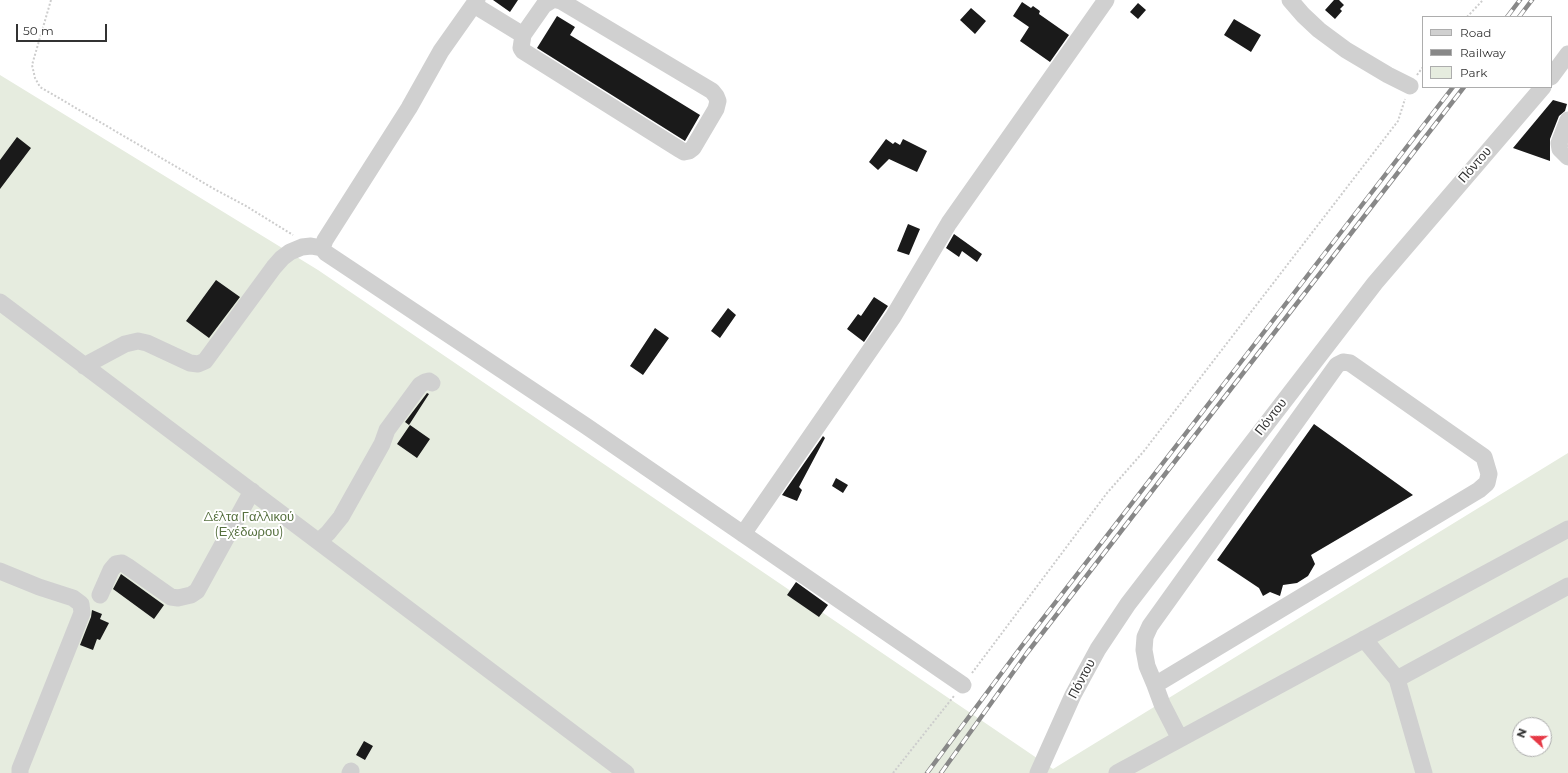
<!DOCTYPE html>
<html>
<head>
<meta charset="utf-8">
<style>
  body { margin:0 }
  #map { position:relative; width:1568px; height:773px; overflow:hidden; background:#fff; font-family:Montserrat,sans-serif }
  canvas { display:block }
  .legend { position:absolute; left:1422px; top:16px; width:130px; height:72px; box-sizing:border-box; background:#fff; border:1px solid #adadad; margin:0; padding:5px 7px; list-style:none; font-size:12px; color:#333 }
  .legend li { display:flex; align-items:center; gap:8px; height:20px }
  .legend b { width:20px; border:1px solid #adadad }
  .north { position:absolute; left:1512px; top:717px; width:40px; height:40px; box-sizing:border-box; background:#fff; border:1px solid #adadad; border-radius:50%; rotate:291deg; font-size:11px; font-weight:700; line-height:16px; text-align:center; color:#333 }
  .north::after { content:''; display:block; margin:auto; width:14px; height:18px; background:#e63946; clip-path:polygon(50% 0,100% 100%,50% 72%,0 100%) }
  .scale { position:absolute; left:16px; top:24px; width:91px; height:18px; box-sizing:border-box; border:2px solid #333; border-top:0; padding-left:5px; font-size:12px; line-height:14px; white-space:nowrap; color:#333; -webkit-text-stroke:3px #fff; paint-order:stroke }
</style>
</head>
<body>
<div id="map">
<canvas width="1568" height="773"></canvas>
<ul class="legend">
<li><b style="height:5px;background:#d0d0d0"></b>Road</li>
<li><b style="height:5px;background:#888"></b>Railway</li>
<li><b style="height:11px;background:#e6ecdf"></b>Park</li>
</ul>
<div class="north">N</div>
<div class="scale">50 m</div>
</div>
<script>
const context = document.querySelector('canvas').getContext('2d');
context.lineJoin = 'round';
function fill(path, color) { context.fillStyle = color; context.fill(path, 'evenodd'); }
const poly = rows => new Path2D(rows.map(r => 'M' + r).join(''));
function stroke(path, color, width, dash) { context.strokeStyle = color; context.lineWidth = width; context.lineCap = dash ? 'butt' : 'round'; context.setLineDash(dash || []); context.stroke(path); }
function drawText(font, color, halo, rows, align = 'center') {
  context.font = font + ' Montserrat,sans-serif'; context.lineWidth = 4; context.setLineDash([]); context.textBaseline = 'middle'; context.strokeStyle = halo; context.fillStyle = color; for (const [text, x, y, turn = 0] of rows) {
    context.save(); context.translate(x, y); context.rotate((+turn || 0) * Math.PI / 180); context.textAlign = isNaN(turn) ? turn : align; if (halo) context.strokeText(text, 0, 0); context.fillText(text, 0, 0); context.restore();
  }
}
const green = poly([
  [0,75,318,270,1053,769,1568,453,1568,773,0,773],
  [1520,725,1544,725,1544,749,1520,749]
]);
const building = poly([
  [493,0,518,0,510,12],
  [1334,0,1339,0,1344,5,1340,9,1342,11,1335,19,1325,10],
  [1022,2,1031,8,1033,6,1040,11,1039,14,1069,35,1050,62,1020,41,1029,27,1013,16],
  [1138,3,1146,10,1138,19,1130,12],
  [971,8,986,21,975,34,960,20],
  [557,16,575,27,570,35,700,115,685,141,537,48],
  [1234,19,1261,35,1251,52,1224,35],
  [1553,100,1567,104,1565,111,1559,116,1550,139,1550,161,1513,148],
  [17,137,31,148,0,189,0,160],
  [886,139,893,144,895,142,900,145,903,139,927,151,917,172,889,159,878,170,869,162],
  [908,224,920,229,909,255,897,251],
  [954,234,982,254,977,262,962,251,959,257,946,248],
  [216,280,240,297,209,338,186,321],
  [874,297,888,306,864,342,847,329,858,314,861,316],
  [728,308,736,315,720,338,711,331],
  [655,328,669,338,643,375,630,366],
  [427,393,429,394,409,425,405,422],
  [1314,424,1413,495,1311,555,1315,564,1308,576,1297,583,1283,585,1280,596,1270,592,1263,596,1259,588,1217,560],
  [410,425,430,439,417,458,397,444],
  [823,436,825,438,799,487,802,490,797,501,782,495],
  [836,478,848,485,843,493,832,486],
  [121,574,164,605,154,619,113,589],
  [796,582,828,605,819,617,787,595],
  [92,610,102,614,100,619,109,623,100,640,97,639,93,650,80,645,91,617],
  [364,741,373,746,365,760,356,755]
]);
const path = poly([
  [51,0,32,65,35,78,40,87,216,190,246,206,293,235],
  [1467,17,1483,0],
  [1417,75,1423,67],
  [972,673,1107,493,1144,451,1398,121,1405,99],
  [893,773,954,696]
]);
const minor = poly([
  [552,0,544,5,523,35,521,48,523,51,679,149,684,152,689,151,693,148,716,109,718,101,716,96,712,91,561,1,557,0],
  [1290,0,1303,15,1319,30,1346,50,1388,75,1410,86],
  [474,5,523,35],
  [1551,77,1568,54],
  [1568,120,1559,143,1560,149,1568,157],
  [322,248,325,240,409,108,441,51,477,0],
  [0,302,626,773],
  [84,366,125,344,138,341,147,343,190,363,198,364,205,361,274,267,282,258,290,252,302,247,311,246,322,248,326,253,586,426,963,685],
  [743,534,893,317,949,223,1106,0],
  [319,541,328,533,341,517,382,444,387,430,420,385,425,382,429,381,432,383],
  [0,571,39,587,73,598,81,604,82,613,20,769,20,773],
  [100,595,111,570,116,564,122,563,127,566,171,597,178,598,191,595,197,591,252,491],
  [1364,639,1397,679,1424,773],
  [1397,679,1568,586],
  [1155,685,1147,666,1144,650,1145,637,1150,626,1337,365,1343,362,1350,363,1484,457,1489,474,1487,483,1479,490,1155,685,1162,704,1180,739],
  [350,773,351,771],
  [1038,773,1073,695,1098,649,1128,604,1375,283,1543,87],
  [1117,773,1568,529]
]);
const rail = poly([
  [1507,17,1520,0],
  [1519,17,1532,0],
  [927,773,1021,647,1453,87],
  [941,773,1027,653,1464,87]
]);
const streetNames = [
  ["Πόντου",1475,165,-49],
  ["Πόντου",1271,417,-52],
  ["Πόντου",1082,679,-62]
];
const parkNames = [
  ["Δέλτα Γαλλικού",249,517],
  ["(Εχέδωρου)",249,532]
];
fill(green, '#e6ecdf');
fill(building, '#1a1a1a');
stroke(path, '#cdcdcd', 2, [2, 2]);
stroke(minor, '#d0d0d0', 17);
stroke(rail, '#888', 4.5);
stroke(rail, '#fff', 3, [9]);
drawText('13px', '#333', '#fff', streetNames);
drawText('13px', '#56703f', '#fff', parkNames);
</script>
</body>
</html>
